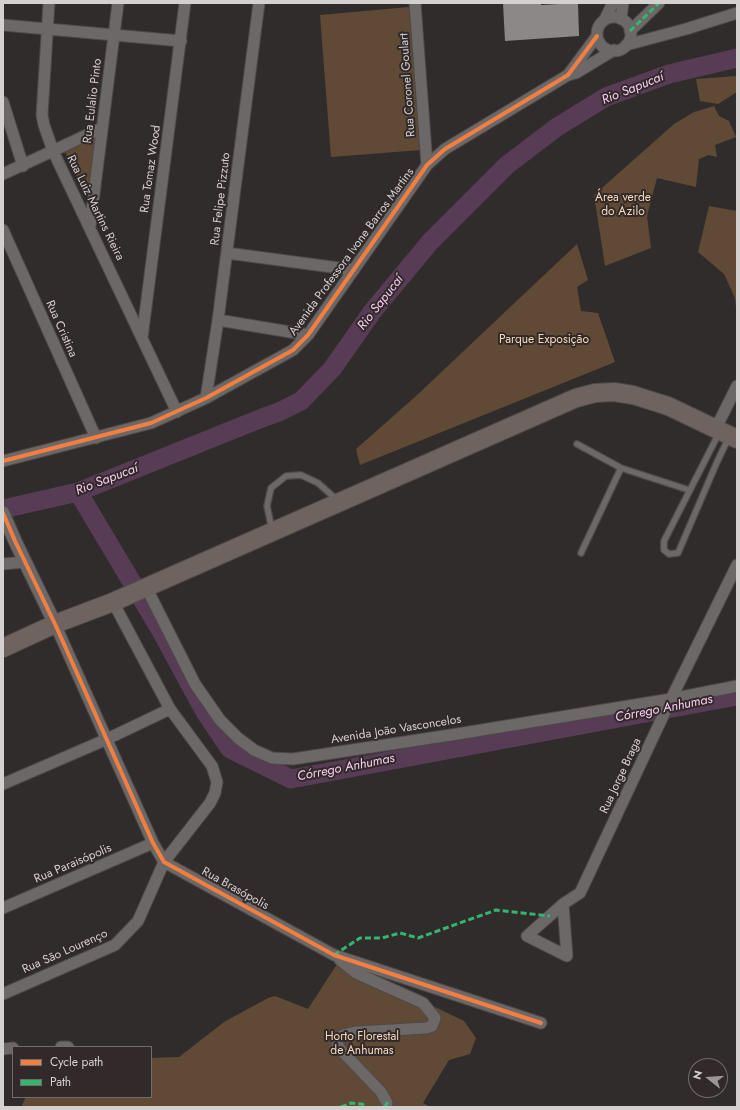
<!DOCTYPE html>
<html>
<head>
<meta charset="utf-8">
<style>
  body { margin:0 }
  #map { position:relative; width:740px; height:1110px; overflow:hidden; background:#302c2c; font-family:Jost,sans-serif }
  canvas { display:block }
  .frame { position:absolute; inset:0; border:4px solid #d5d0d0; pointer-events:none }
  .legend { position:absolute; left:12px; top:1046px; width:140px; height:52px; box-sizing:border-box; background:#322a2a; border:1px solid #736c6c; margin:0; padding:5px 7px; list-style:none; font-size:12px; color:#d5d0d0 }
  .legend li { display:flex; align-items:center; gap:8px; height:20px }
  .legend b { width:20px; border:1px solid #736c6c }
  .north { position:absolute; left:688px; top:1058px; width:40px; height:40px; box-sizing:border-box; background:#322a2a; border:1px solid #736c6c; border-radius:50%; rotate:287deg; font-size:11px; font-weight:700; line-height:16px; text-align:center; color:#d5d0d0 }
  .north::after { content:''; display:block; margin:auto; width:14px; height:18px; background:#9b9797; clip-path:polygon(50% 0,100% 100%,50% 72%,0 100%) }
</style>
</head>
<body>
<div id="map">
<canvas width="740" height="1110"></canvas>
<div class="frame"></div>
<ul class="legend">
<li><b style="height:5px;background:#f27e40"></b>Cycle path</li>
<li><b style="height:5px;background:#33b770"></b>Path</li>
</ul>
<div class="north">N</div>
</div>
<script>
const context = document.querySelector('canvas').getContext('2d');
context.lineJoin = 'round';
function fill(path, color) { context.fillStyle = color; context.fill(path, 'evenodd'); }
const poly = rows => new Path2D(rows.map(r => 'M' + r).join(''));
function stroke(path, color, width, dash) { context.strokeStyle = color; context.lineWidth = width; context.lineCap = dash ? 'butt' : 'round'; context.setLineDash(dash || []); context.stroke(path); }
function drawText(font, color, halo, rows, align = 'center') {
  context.font = font + ' Jost,sans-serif'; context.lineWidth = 4; context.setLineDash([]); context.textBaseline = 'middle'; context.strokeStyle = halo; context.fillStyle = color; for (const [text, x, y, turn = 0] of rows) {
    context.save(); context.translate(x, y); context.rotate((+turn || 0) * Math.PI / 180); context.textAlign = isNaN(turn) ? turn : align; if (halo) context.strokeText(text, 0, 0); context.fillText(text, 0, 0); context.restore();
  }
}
const green = poly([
  [409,7,421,150,331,157,320,15],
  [737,76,737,92,718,104,700,101,696,79],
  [714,106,719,116,729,121,736,137,715,145,717,157,709,155,699,159,696,187,657,178,647,216,651,248,605,266,594,195,674,124,694,112],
  [98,136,90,202,65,152],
  [709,206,737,211,737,318,735,298,724,274,698,252],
  [577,244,588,280,577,287,581,311,598,313,615,362,360,465,356,449,416,396],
  [339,961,464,1021,476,1038,470,1054,449,1060,423,1103,430,1107,21,1107,26,1097,151,1097,151,1058,179,1057,224,1022,268,998,275,996,308,1009]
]);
const river = poly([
  [78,492,161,631,205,712,230,749,291,779,737,696],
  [3,509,78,492,262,418,279,412,301,401,332,369,372,312,430,242,507,165,557,127,606,97,669,74,737,58]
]);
const building = poly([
  [503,3,541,3,541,5,578,3,579,36,505,41]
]);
const service = poly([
  [719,433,664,541,664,550,669,554,678,553,717,462,729,437],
  [577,444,621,468],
  [272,530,267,506,271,488,286,476,301,475,318,483,337,500],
  [581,553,621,468,689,490]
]);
const minor = poly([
  [49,3,42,115,44,125,53,151,177,412],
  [415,3,427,165],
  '597 34a17 17 0 1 1 34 0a17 17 0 1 1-34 0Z',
  [605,19,613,3],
  [621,19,623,3],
  [3,25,181,41],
  [630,31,659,3],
  [626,45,686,29,737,13],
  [568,75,576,73,614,50],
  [3,102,23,166],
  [3,174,102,128],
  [90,226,118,3],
  [3,230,96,438],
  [227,253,354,270],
  [218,320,308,335],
  [142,338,185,3],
  [206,398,218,320,259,3],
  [716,428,737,386],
  [3,461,151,423,206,398,293,350,308,335,427,165,445,149,568,75,597,36],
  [3,564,25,562],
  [146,587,195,684,220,720,238,738,254,750,272,758,293,759,457,734,671,699,737,686],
  [55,624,153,843,164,862,334,955,541,1023],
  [3,784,105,740,170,709],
  [563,904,567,956,527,936,563,904,580,893,671,699,737,565],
  [3,908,153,843],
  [340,960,356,973,423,1003,435,1018,432,1026,426,1028,357,1032,343,1035,338,1039,337,1044,341,1050,381,1092,387,1103],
  [3,994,115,945,138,921,164,862,210,803,215,793,217,782,212,766,170,709,113,602],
  [61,1047,68,1047],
  [3,1049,13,1048]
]);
const tertiary = poly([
  [3,513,15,541,55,624]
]);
const trunk = poly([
  [3,648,55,624,113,602,576,398,595,393,614,392,633,395,668,406,737,439]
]);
const quiet = poly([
  [630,31,659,3],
  [334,955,360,938,382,938,400,933,418,938,496,910,550,916],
  [341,1107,351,1103,362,1104,366,1107],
  [385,1107,387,1103,390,1107]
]);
const cycleway = poly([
  [3,461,151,423,206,398,293,350,308,335,427,165,445,149,568,75,597,36],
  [3,513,15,541,55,624,153,843,164,862,334,955,541,1023]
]);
const streetNames = [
  ["Rua Coronel Goulart",408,85,-94],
  ["Rua Eulalio Pinto",93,101,-83],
  ["Rua Tomaz Wood",151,169,-82],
  ["Rua Felipe Pizzuto",221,199,-83],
  ["Rua Luiz Martins Rieira",95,208,64],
  ["Avenida Professora Ivone Barros Martins",352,252,-54],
  ["Rua Cristina",61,329,66],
  ["Avenida João Vasconcelos",396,730,-9],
  ["Rua Jorge Braga",621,776,-65],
  ["Rua Paraisópolis",73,864,-23],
  ["Rua Brasópolis",235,889,29],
  ["Rua São Lourenço",65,952,-24]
];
const parkNames = [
  ["Área verde",623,198],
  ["do Azilo",623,212],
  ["Parque Exposição",544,340],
  ["Horto Florestal",362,1037],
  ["de Anhumas",362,1051]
];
const waterNames = [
  ["Rio Sapucaí",633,89,-22],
  ["Rio Sapucaí",381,303,-52],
  ["Rio Sapucaí",107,480,-21],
  ["Córrego Anhumas",664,709,-11],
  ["Córrego Anhumas",346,768,-11]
];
fill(green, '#604a36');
stroke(river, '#583b54', 19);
fill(building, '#8c8888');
stroke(service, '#4e4949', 8);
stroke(minor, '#4e4949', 13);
stroke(tertiary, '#4e4949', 15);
stroke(trunk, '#4e4949', 20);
stroke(service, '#6c6868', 5.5);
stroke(minor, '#6c6868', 11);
stroke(tertiary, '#6c6868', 13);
stroke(trunk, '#6f635f', 18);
stroke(quiet, '#33b770', 3, [6, 3]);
stroke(cycleway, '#f27e40', 4);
drawText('12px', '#d5d0d0', '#322a2a', streetNames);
drawText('12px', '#f8d8b9', '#322a2a', parkNames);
drawText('italic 13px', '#facbf2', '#322a2a', waterNames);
</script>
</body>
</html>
